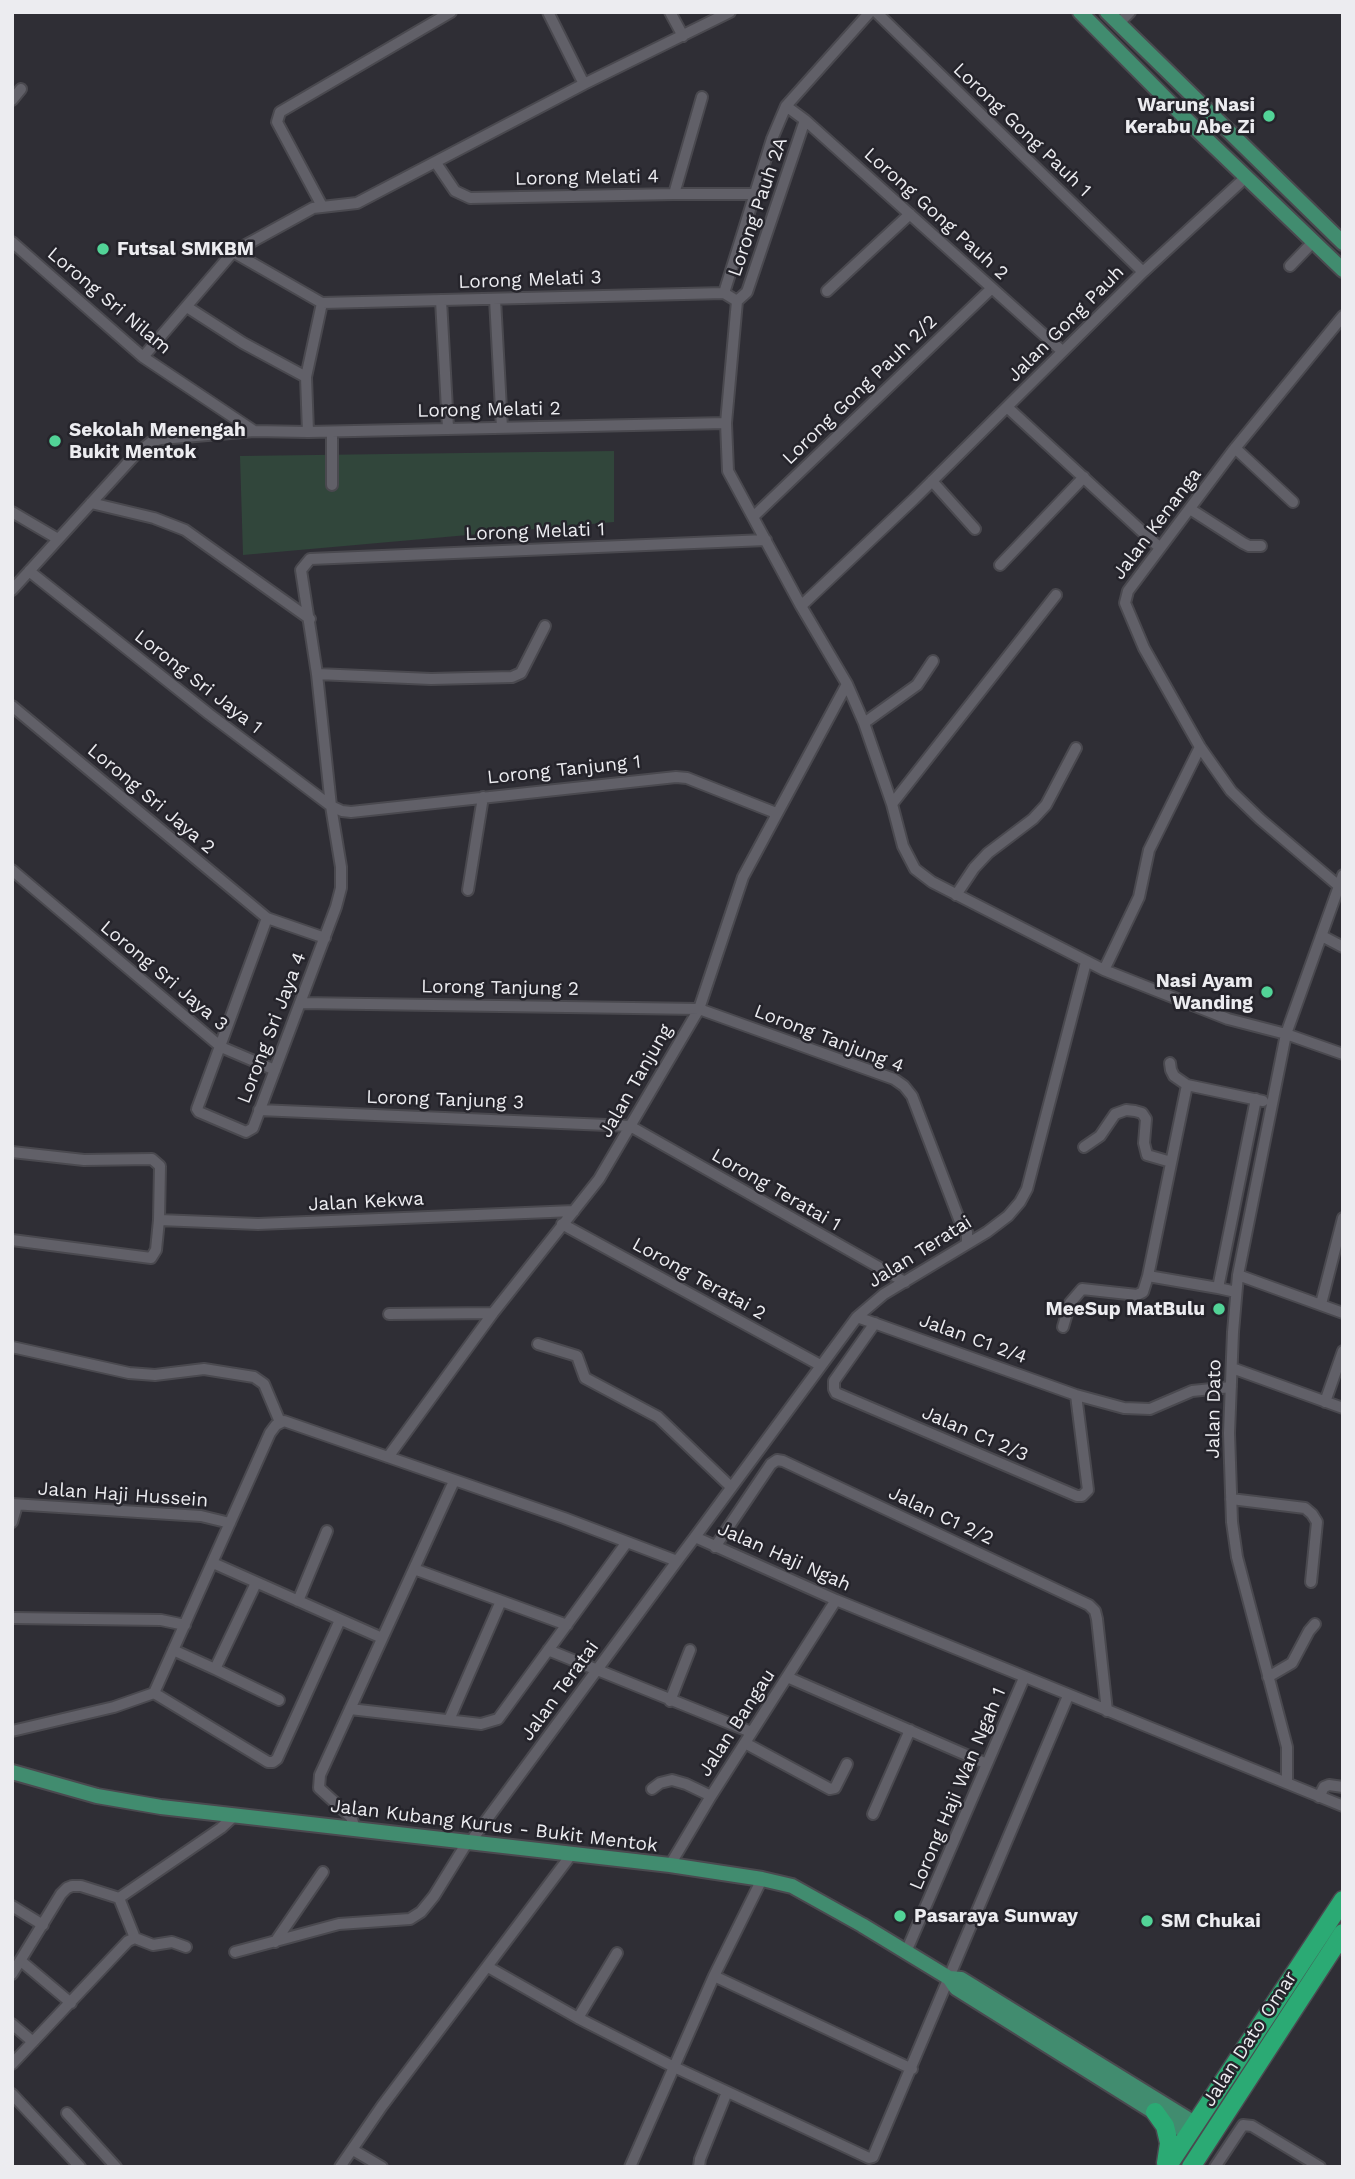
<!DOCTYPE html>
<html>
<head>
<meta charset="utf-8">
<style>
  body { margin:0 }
  #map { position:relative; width:1355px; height:2179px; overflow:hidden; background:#2f2e35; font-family:"Work Sans",sans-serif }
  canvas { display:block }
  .frame { position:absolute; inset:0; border:14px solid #ececf0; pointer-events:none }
</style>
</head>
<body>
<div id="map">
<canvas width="1355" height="2179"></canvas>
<div class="frame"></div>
</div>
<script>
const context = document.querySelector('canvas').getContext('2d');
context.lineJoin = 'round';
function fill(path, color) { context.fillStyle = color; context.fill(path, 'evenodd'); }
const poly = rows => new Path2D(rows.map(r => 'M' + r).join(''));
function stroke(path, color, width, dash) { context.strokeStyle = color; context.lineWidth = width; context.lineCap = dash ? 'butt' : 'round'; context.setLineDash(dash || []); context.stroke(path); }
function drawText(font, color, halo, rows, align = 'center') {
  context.font = font + ' "Work Sans",sans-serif'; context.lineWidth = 5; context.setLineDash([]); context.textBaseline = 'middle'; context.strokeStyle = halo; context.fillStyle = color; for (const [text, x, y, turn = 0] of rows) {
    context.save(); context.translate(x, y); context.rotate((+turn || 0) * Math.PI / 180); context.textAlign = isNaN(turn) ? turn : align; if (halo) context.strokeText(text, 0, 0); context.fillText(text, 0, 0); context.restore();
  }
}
const green = poly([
  [614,451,614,522,243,555,240,456]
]);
const minor = poly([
  [548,12,584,84],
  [670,12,683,36],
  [876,12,1143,272],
  [1119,23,1130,12],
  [12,100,21,89],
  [786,106,805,120,1062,351],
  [436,163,455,191,470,198,674,194,755,194],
  [674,194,702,97],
  [322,206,277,122,280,112,451,12],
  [12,242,143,357,254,431],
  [233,252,313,208,357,203,584,84,730,12],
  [1290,266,1313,242],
  [827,291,910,214],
  [724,293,772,139,786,106,870,12],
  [495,299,502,428],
  [441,300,448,428],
  [737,301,726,423,728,471,801,606,847,684,864,723,892,804,903,846,915,869,932,882,1104,970,1228,1019,1286,1034,1343,1054],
  [737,301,747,292,805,120],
  [322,303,724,293,737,301],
  [187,307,243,343,306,377],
  [143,357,233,252,322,303],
  [1007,407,1160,548],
  [308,432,306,377,322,303],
  [332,432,332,485],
  [1235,448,1293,502],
  [932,481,975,529],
  [91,503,154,518,185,530,310,619],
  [1190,509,1243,543,1249,546,1261,546],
  [12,512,58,539],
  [753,517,992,288],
  [1000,565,1084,477],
  [29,571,209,714,331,806,342,811,351,812,676,777,687,778,776,813],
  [12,590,134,456,151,442,161,439,254,431,308,432,726,423],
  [801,606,914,499,1143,272,1246,177],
  [545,626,521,673,512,677,431,679,317,674,301,570,310,559,766,540],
  [12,706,267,918,325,938],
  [864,723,917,685,933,661],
  [892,804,1056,595],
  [12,870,221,1047,275,1070],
  [1340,887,1260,819,1231,791,1200,747,1144,648,1125,603,1128,591,1232,452,1343,316],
  [468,890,483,797],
  [956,895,974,868,988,853,1033,819,1046,805,1076,748],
  [267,918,197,1109,199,1112,246,1132,253,1128,336,907,341,888,341,867,331,806,317,674],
  [1322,936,1343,947],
  [1104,970,1139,897,1149,850,1200,747],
  [301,1003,699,1009,894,1079,904,1086,912,1096,959,1219,967,1232,967,1243],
  [1170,1063,1171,1070,1174,1076,1187,1085,1263,1101],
  [1187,1085,1148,1276,1218,1288],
  [259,1110,630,1126,905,1282],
  [1084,1147,1100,1136,1115,1114,1126,1110,1135,1111,1142,1113,1146,1119,1144,1143,1147,1155,1171,1162],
  [12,1152,84,1160,152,1159,160,1166,159,1220,156,1250,151,1258,12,1240],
  [159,1220,258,1224,574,1211],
  [562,1224,820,1365],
  [1238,1275,1343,1313],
  [1236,1292,1218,1288,1256,1099],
  [1321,1304,1343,1218],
  [389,1314,493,1313],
  [857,1317,1076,1395,1124,1408,1150,1409,1192,1391,1231,1387],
  [875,1323,834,1381,834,1389,836,1393,1077,1496,1082,1496,1088,1490,1076,1395],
  [1063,1327,1070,1303,1082,1289,1137,1295,1143,1292,1148,1276],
  [538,1344,577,1356,585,1378,658,1417,731,1487],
  [12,1347,129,1373,155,1375,204,1369,254,1377,264,1384,280,1422],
  [1232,1368,1343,1408],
  [1325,1402,1343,1351],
  [388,1457,493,1313,599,1179,699,1009,743,877,847,684],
  [1231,1499,1305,1508,1312,1514,1317,1522,1311,1582],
  [12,1504,201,1516,230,1523],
  [12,1522,17,1505],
  [695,1537,857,1317,884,1294,987,1232,1008,1216,1020,1202,1027,1189,1086,962],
  [715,1547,771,1464,777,1460,783,1461,1089,1605,1095,1611,1097,1619,1107,1711],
  [213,1563,382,1638],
  [414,1569,567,1625],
  [298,1601,327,1531],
  [12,1618,161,1620,185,1625],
  [340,1620,277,1759,273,1762,268,1762,154,1693,270,1433,276,1425,284,1421,564,1518,677,1561,695,1537,836,1600,1343,1806],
  [173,1650,215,1669,256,1583],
  [548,1650,751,1732],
  [215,1669,279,1700],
  [787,1677,987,1764],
  [1268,1677,1292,1663,1309,1631,1315,1624],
  [670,1701,690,1650],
  [350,1709,481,1724,498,1719,627,1542],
  [449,1720,501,1601],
  [12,1731,114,1707,154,1693],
  [745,1743,830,1789,835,1788,847,1764],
  [1287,1783,1287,1747,1237,1557,1232,1522,1229,1433,1233,1332,1238,1275,1286,1034,1343,875],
  [652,1789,660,1783,672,1780,686,1784,711,1796],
  [1319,1797,1324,1787,1329,1785,1343,1787],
  [873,1814,910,1730],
  [355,1828,351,1817,319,1788,320,1775,454,1481],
  [471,1841,677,1561],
  [670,1865,711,1796,836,1600],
  [119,1898,135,1938],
  [12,1906,43,1925],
  [275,1942,323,1872],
  [235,1952,339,1924,410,1919,421,1912,434,1896,468,1841],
  [906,1952,1024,1678],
  [21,1961,71,2003],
  [488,1967,578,2018,672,2066,869,2158,873,2157,1068,1696],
  [12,1974,61,1894,67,1888,72,1886,81,1886,119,1898,221,1828,234,1816],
  [714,1976,912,2069],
  [578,2018,617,1953],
  [12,2024,33,2042],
  [12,2064,128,1941,135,1938,153,1945,172,1942,186,1947],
  [12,2094,80,2167],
  [67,2113,116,2167],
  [353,2150,382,2167],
  [340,2167,382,2106,571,1855],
  [630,2167,714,1976,762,1879],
  [699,2167,700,2159,727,2092],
  [1215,2167,1243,2125,1252,2126,1320,2167]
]);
const major = poly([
  [1080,12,1195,128,1343,270],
  [1107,12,1343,243],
  [12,1772,97,1796,161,1807,670,1865,762,1879,792,1886,862,1925,949,1978,956,1988,1189,2134],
  [949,1978,961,1979,1196,2124]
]);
const highway = poly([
  [1155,2112,1165,2126,1169,2143,1166,2163],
  [1167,2167,1343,1900],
  [1191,2167,1343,1933]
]);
const markers = [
  [1269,116,7,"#52d397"],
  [103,249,7,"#52d397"],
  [55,441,7,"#52d397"],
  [1267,992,7,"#52d397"],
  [1219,1309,7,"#52d397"],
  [900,1916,7,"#52d397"],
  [1147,1921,7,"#52d397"]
];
const poiNames = [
  ["Warung Nasi",1255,105,"right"],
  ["Kerabu Abe Zi",1255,127,"right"],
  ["Futsal SMKBM",117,249],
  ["Sekolah Menengah",69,430],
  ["Bukit Mentok",69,452],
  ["Nasi Ayam",1253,981,"right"],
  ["Wanding",1253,1003,"right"],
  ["MeeSup MatBulu",1205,1309,"right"],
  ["Pasaraya Sunway",914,1916],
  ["SM Chukai",1161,1921]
];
const streetNames = [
  ["Lorong Gong Pauh 1",1022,130,44],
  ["Lorong Melati 4",587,178,-1],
  ["Lorong Pauh 2A",758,207,-71],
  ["Lorong Gong Pauh 2",936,214,42],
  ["Lorong Melati 3",530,280,-2],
  ["Lorong Sri Nilam",109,301,40],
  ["Jalan Gong Pauh",1066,324,-45],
  ["Lorong Gong Pauh 2/2",860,390,-44],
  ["Lorong Melati 2",489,410,-1],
  ["Jalan Kenanga",1157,524,-53],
  ["Lorong Melati 1",535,532,-2],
  ["Lorong Sri Jaya 1",198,682,38],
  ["Lorong Tanjung 1",564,770,-6],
  ["Lorong Sri Jaya 2",151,799,40],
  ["Lorong Sri Jaya 3",164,976,40],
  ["Lorong Tanjung 2",500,988,1],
  ["Lorong Sri Jaya 4",272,1028,-69],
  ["Lorong Tanjung 4",829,1039,21],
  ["Jalan Tanjung",636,1081,-60],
  ["Lorong Tanjung 3",445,1100,2],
  ["Lorong Teratai 1",776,1190,30],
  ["Jalan Kekwa",366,1202,-3],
  ["Jalan Teratai",920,1252,-32],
  ["Lorong Teratai 2",699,1279,29],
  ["Jalan C1 2/4",973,1339,20],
  ["Jalan Dato",1214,1409,-89],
  ["Jalan C1 2/3",975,1434,23],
  ["Jalan Haji Hussein",123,1495,4],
  ["Jalan C1 2/2",941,1516,25],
  ["Jalan Haji Ngah",784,1557,24],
  ["Jalan Teratai",560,1691,-54],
  ["Jalan Bangau",737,1723,-57],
  ["Lorong Haji Wan Ngah 1",958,1789,-67],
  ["Jalan Kubang Kurus - Bukit Mentok",494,1826,7],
  ["Jalan Dato Omar",1250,2039,-57]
];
fill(green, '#31463b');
stroke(minor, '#4a494f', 14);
stroke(major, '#4a494f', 18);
stroke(highway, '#4a494f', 21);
stroke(minor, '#616068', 10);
stroke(major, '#418c6f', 14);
stroke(highway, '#2baa74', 18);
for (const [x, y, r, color] of markers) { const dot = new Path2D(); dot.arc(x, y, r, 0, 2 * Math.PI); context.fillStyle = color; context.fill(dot); stroke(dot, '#25242b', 2.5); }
drawText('bold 19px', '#ececf0', '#25242b', poiNames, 'left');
drawText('19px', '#ececf0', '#25242b', streetNames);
</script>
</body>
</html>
